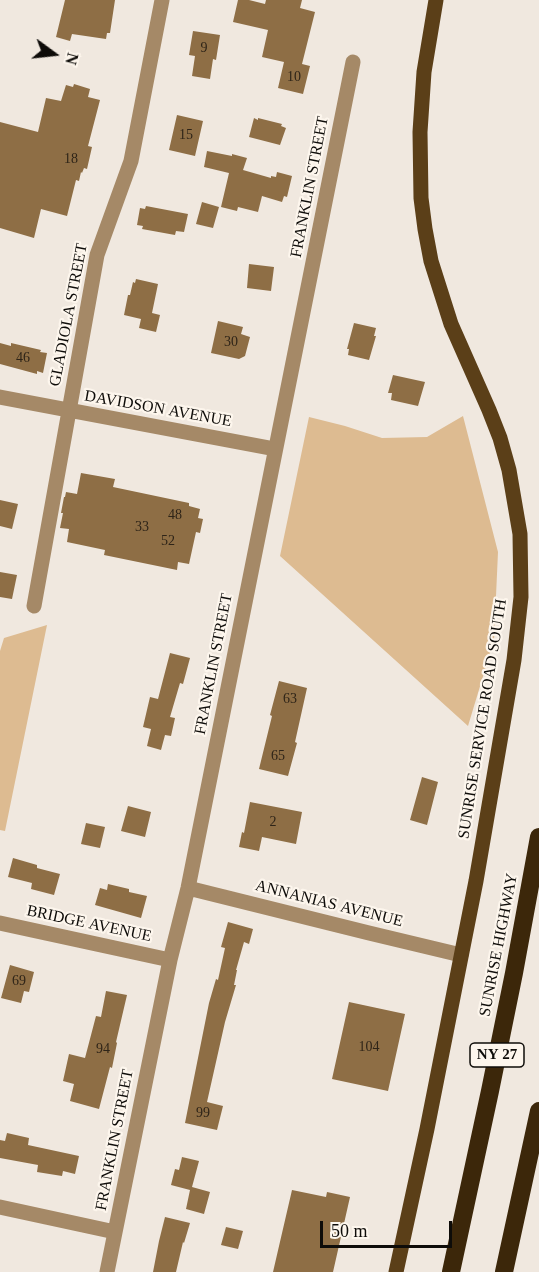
<!DOCTYPE html>
<html>
<head>
<meta charset="utf-8">
<style>
  body { margin:0 }
  #map { position:relative; width:539px; height:1272px; overflow:hidden; background:#f0e8df; font-family:"Times New Roman",serif }
  canvas { display:block }
  .north { position:absolute; left:24px; top:24px; width:60px; height:60px; -webkit-text-stroke:4px #fdf6ed; paint-order:stroke; rotate:105deg; font-size:16px; font-weight:700; line-height:24px; text-align:center; color:#0e0c09 }
  .north::after { content:''; display:block; margin:auto; width:21px; height:27px; background:#0e0c09; clip-path:polygon(50% 0,100% 100%,50% 72%,0 100%) }
  .scale { position:absolute; left:320px; top:1221px; width:132px; height:27px; box-sizing:border-box; border:3px solid #0e0c09; border-top:0; padding-left:8px; font-size:18px; line-height:21px; white-space:nowrap; color:#0e0c09; -webkit-text-stroke:4px #fdf6ed; paint-order:stroke }
</style>
</head>
<body>
<div id="map">
<canvas width="539" height="1272"></canvas>
<div class="north">N</div>
<div class="scale">50 m</div>
</div>
<script>
const context = document.querySelector('canvas').getContext('2d');
context.lineJoin = 'round';
function fill(path, color) { context.fillStyle = color; context.fill(path, 'evenodd'); }
const poly = rows => new Path2D(rows.map(r => 'M' + r).join(''));
function stroke(path, color, width, dash) { context.strokeStyle = color; context.lineWidth = width; context.lineCap = dash ? 'butt' : 'round'; context.setLineDash(dash || []); context.stroke(path); }
function drawText(font, color, halo, rows, align = 'center') {
  context.font = font + ' "Times New Roman",serif'; context.lineWidth = 4.5; context.setLineDash([]); context.textBaseline = 'middle'; context.strokeStyle = halo; context.fillStyle = color; for (const [text, x, y, turn = 0] of rows) {
    context.save(); context.translate(x, y); context.rotate((+turn || 0) * Math.PI / 180); context.textAlign = isNaN(turn) ? turn : align; if (halo) context.strokeText(text, 0, 0); context.fillText(text, 0, 0); context.restore();
  }
}
const green = poly([
  [463,416,498,552,494,640,468,726,280,556,309,417,345,426,382,438,427,437],
  [47,625,5,831,0,830,0,651,4,638]
]);
const building = poly([
  [65,0,115,0,110,33,107,33,106,39,72,34,70,41,56,37],
  [238,0,249,0,265,4,266,0,302,0,300,8,315,12,302,64,310,66,303,94,278,88,284,62,262,57,268,30,233,22],
  [193,31,220,35,216,60,213,59,210,79,192,76,195,56,189,55],
  [74,84,90,89,88,97,100,100,88,146,92,147,87,169,84,168,82,173,81,172,79,181,76,180,67,216,41,209,34,238,0,228,0,122,38,132,46,98,61,101,66,85,73,87],
  [177,115,203,121,195,156,169,150],
  [254,118,258,120,258,118,282,124,281,126,286,128,280,145,249,137],
  [207,151,232,156,232,154,247,158,243,170,271,178,271,176,276,177,277,172,292,176,287,197,284,196,282,202,262,196,258,212,238,207,237,211,221,207,229,173,204,167],
  [202,202,219,207,213,228,196,224],
  [146,206,188,214,184,232,176,231,175,235,142,229,143,226,137,225,140,208,145,209],
  [249,264,274,267,271,291,247,288],
  [136,279,158,284,152,313,160,315,156,332,139,328,141,319,124,315,128,295,130,295,133,282,135,283],
  [218,321,243,327,241,334,250,337,245,356,239,359,211,353],
  [354,323,376,328,374,336,376,336,369,360,348,355,349,349,347,349],
  [0,343,11,346,11,343,41,350,40,352,47,353,43,373,37,371,37,374,0,364],
  [393,375,425,382,418,406,391,400,392,393,388,393],
  [81,473,115,479,113,487,189,503,189,506,200,509,198,518,203,519,200,533,196,532,189,564,178,562,177,570,104,555,105,550,67,542,69,529,60,528,63,513,61,513,64,497,65,497,66,492,77,494],
  [0,500,18,504,12,529,0,526],
  [0,572,17,575,12,599,0,597],
  [170,653,190,658,183,684,180,683,170,717,175,718,171,736,165,735,161,750,147,746,151,729,143,727,150,697,158,699],
  [279,681,307,688,295,742,297,743,288,776,259,769,272,716,270,715],
  [422,777,438,782,427,825,410,820],
  [250,802,302,812,296,844,262,837,259,851,239,847,242,832,244,833],
  [128,806,151,812,145,837,121,831],
  [86,823,105,827,100,848,81,844],
  [13,858,37,865,37,868,60,874,54,895,31,889,32,883,8,877],
  [108,884,129,889,129,892,147,896,141,918,95,905,100,888,107,890],
  [228,922,253,929,249,944,244,942,236,970,237,970,234,985,236,985,225,1022,207,1102,223,1106,217,1130,185,1123,209,1003,216,979,218,980,225,948,221,947],
  [10,965,34,972,29,992,24,991,21,1003,1,998],
  [106,991,127,995,116,1042,117,1043,112,1068,110,1067,99,1109,70,1101,74,1084,63,1081,69,1054,85,1058,96,1016,101,1017],
  [349,1002,405,1014,388,1091,332,1079],
  [7,1133,29,1138,28,1145,79,1156,75,1174,63,1171,62,1176,37,1172,38,1165,0,1158,0,1140,5,1141],
  [182,1157,199,1161,192,1187,210,1192,204,1214,186,1209,190,1190,171,1185,175,1169,179,1170],
  [292,1190,326,1197,327,1192,350,1197,333,1272,273,1272],
  [165,1217,190,1223,184,1243,183,1242,176,1272,153,1272,159,1241],
  [226,1227,243,1231,238,1249,221,1245]
]);
const minor = poly([
  [0,397,275,449],
  [34,606,97,255,131,161,162,0],
  [188,888,369,933,461,955],
  [0,923,170,960],
  [0,1207,115,1232],
  [107,1272,170,960,188,888,353,62]
]);
const major = poly([
  [396,1272,427,1129,476,881,514,660,521,597,520,534,509,470,500,438,489,410,451,324,431,261,425,229,421,198,420,132,424,72,436,0]
]);
const highway = poly([
  [451,1272,490,1091,514,973,539,837],
  [504,1272,539,1111]
]);
const numberNames = [
  ["9",204,48],
  ["10",294,77],
  ["15",186,135],
  ["18",71,159],
  ["30",231,342],
  ["46",23,358],
  ["48",175,515],
  ["33",142,527],
  ["52",168,541],
  ["63",290,699],
  ["65",278,756],
  ["2",273,822],
  ["69",19,981],
  ["104",369,1047],
  ["94",103,1049],
  ["99",203,1113]
];
const shields = [
  [497,1055,54]
];
const shieldNames = [
  ["NY 27",497,1055]
];
const streetNames = [
  ["FRANKLIN STREET",310,187,-79],
  ["GLADIOLA STREET",69,315,-79],
  ["DAVIDSON AVENUE",158,409,10],
  ["FRANKLIN STREET",214,664,-79],
  ["SUNRISE SERVICE ROAD SOUTH",483,719,-81],
  ["ANNANIAS AVENUE",329,904,14],
  ["BRIDGE AVENUE",89,924,12],
  ["SUNRISE HIGHWAY",499,945,-79],
  ["FRANKLIN STREET",115,1140,-79]
];
fill(green, '#ddbb91');
fill(building, '#8e6e45');
stroke(minor, '#a58967', 15);
stroke(major, '#5b3f18', 15);
stroke(highway, '#3c270a', 18);
drawText('14px', '#2e2418', null, numberNames);
for (const [x, y, w] of shields) { const box = new Path2D(); box.roundRect(x - w / 2, y - 12, w, 24, 4.5); context.fillStyle = '#fdf6ed'; context.fill(box); stroke(box, '#0e0c09', 1.5); }
drawText('bold 15px', '#0e0c09', null, shieldNames);
drawText('16px', '#0e0c09', '#fdf6ed', streetNames);
</script>
</body>
</html>
